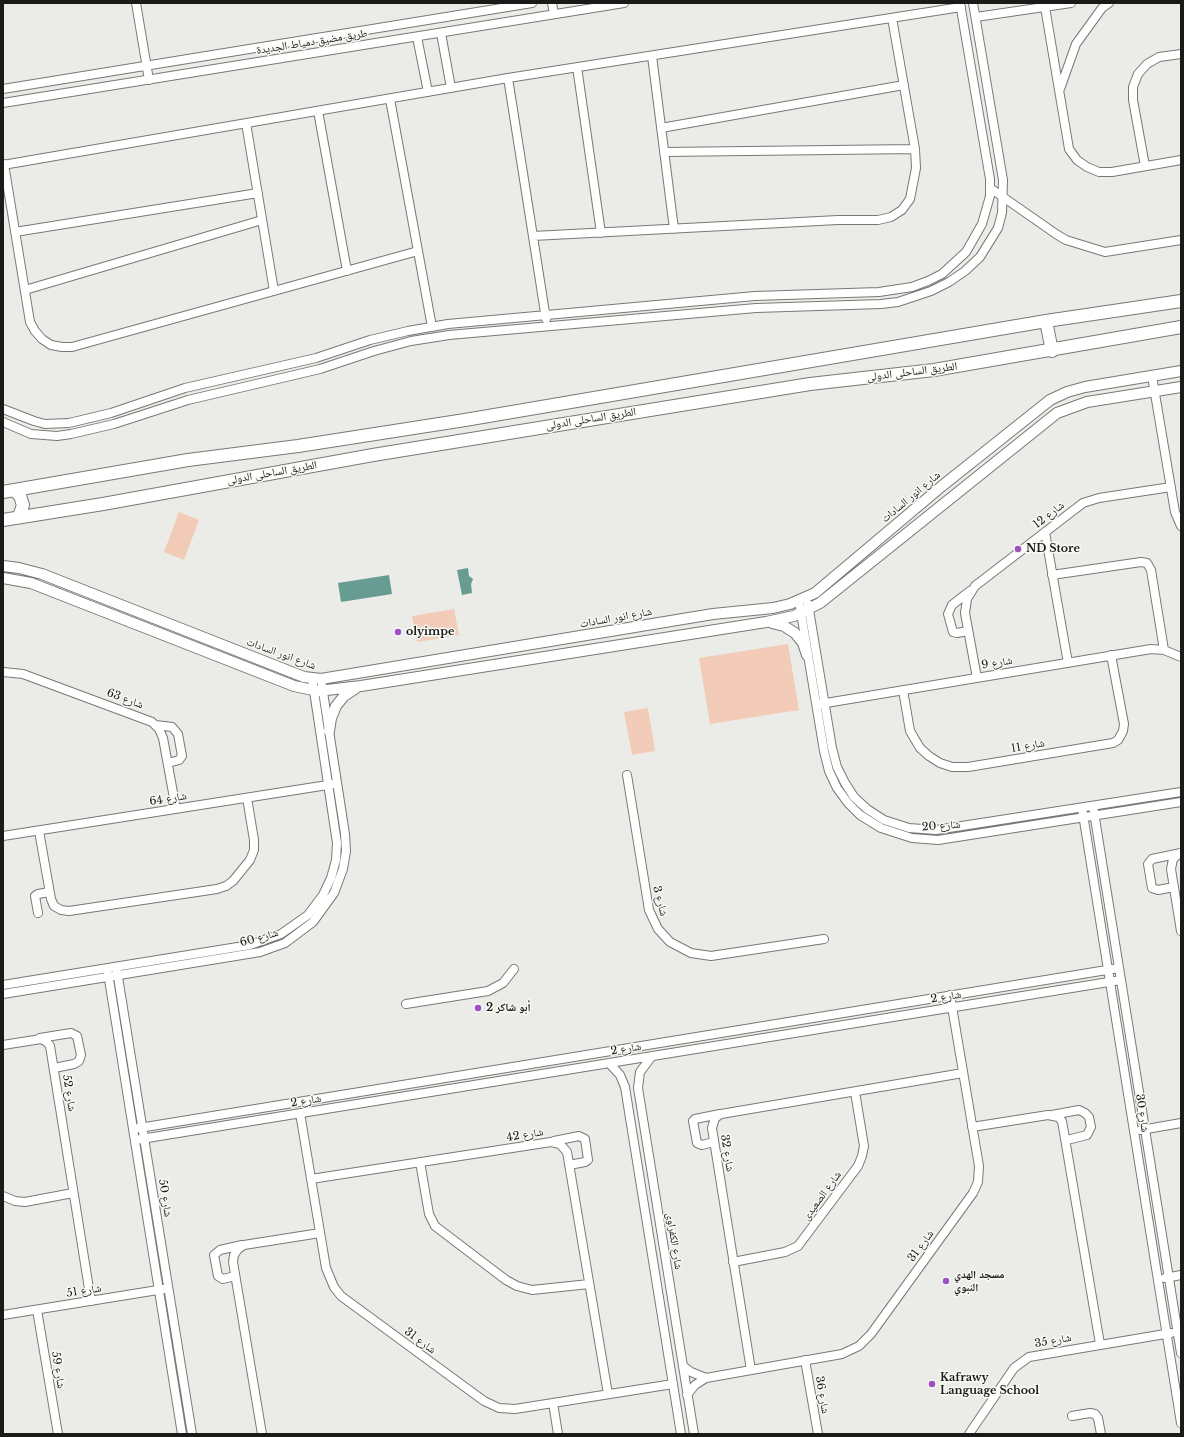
<!DOCTYPE html>
<html>
<head>
<meta charset="utf-8">
<style>
  body { margin:0 }
  #map { position:relative; width:1184px; height:1437px; overflow:hidden; background:#ebece7; font-family:"Libre Baskerville",serif }
  canvas { display:block }
  .frame { position:absolute; inset:0; border:4px solid #1a1a18; pointer-events:none }
</style>
</head>
<body>
<div id="map">
<canvas width="1184" height="1437"></canvas>
<div class="frame"></div>
</div>
<script>
const context = document.querySelector('canvas').getContext('2d');
context.lineJoin = 'round';
function fill(path, color) { context.fillStyle = color; context.fill(path, 'evenodd'); }
const poly = rows => new Path2D(rows.map(r => 'M' + r).join(''));
function stroke(path, color, width, dash) { context.strokeStyle = color; context.lineWidth = width; context.lineCap = dash ? 'butt' : 'round'; context.setLineDash(dash || []); context.stroke(path); }
function drawText(font, color, halo, rows, align = 'center') {
  context.font = font + ' "Libre Baskerville","Noto Naskh Arabic",serif'; context.lineWidth = 3; context.setLineDash([]); context.textBaseline = 'middle'; context.strokeStyle = halo; context.fillStyle = color; for (const [text, x, y, turn = 0] of rows) {
    context.save(); context.translate(x, y); context.rotate((+turn || 0) * Math.PI / 180); context.textAlign = isNaN(turn) ? turn : align; if (halo) context.strokeText(text, 0, 0); context.fillText(text, 0, 0); context.restore();
  }
}
const green = poly([
  [179,512,199,520,184,560,164,552],
  [454,609,459,635,417,642,412,616],
  [788,644,799,710,710,724,699,658],
  [648,708,655,751,632,755,624,712]
]);
const water = poly([
  [468,568,469,576,473,579,471,584,472,593,462,595,457,570],
  [389,575,392,594,341,602,338,583]
]);
const minor = poly([
  [136,3,149,80],
  [552,3,554,14],
  [1045,7,1069,149,1077,160,1087,167,1099,172,1112,172,1181,160],
  [976,17,1071,3],
  [441,33,451,88],
  [417,37,428,92],
  [652,56,674,229],
  [577,67,601,233],
  [508,78,546,319],
  [3,89,532,3],
  [1060,89,1076,44,1102,8,1109,3],
  [390,99,432,327],
  [3,103,624,3],
  [318,111,347,271],
  [246,123,274,291],
  [661,128,904,85],
  [664,152,915,149],
  [4,164,30,322,35,331,42,339,51,345,62,347,72,347,418,251],
  [3,165,508,78,961,7],
  [1145,166,1133,100,1133,87,1138,74,1147,64,1159,57,1181,54],
  [990,188,1056,234,1066,240,1105,252,1181,240],
  [15,232,258,193],
  [533,236,838,220,878,220,891,217,902,210,910,199,916,168,915,149,892,18],
  [25,290,262,220],
  [1152,376,1175,512,1181,526],
  [3,409,34,421,45,424,69,423,111,413,185,388,316,358,370,340,408,331,448,324,755,296,879,292,912,287,928,281,942,274,966,252,982,224,990,196,990,179,960,3],
  [3,422,31,434,57,436,71,434,114,424,188,400,320,369,374,351,411,341,449,335,756,308,881,304,898,302,931,291,949,282,965,271,980,257,998,228,1002,213,1003,180,973,3],
  [1045,532,1068,663],
  [1052,575,1141,562,1147,563,1151,570,1164,650],
  [799,601,824,751,829,771,837,788,848,803,860,815,881,828,912,838,938,840,1181,802],
  [808,604,832,748,837,767,845,783,854,797,867,809,884,820,909,828,936,830,1181,792],
  [968,631,957,633,953,632,948,614,952,605,970,591],
  [3,672,23,674,152,722,159,729,163,738,176,809],
  [977,678,965,613,967,599,975,586,1083,503,1099,498,1171,487],
  [903,690,910,731,920,748,929,756,940,763,952,767,968,767,1113,743,1118,740,1123,731,1124,724,1111,655],
  [820,704,1151,649,1164,650,1181,657],
  [156,725,172,727,178,734,182,756,179,760,168,763],
  [627,775,649,910,658,929,670,942,691,953,711,956,824,939],
  [1093,806,1181,1353],
  [1082,808,1181,1423],
  [39,831,51,899,54,906,61,910,69,911,217,889,226,886,233,881,250,860,254,850,254,840,247,798],
  [3,836,334,784],
  [1180,853,1173,859,1171,869,1181,931],
  [1174,887,1158,890,1152,888,1148,864,1152,859,1181,853],
  [38,913,35,896,38,894,49,892],
  [117,971,192,1434],
  [108,973,182,1434],
  [3,985,250,945,281,934,308,915,323,895,331,878,336,860,337,843,312,678],
  [3,994,260,952,285,943,313,922,334,893,343,869,346,851,345,834,321,679],
  [406,1004,488,991,503,983,514,969],
  [40,1038,71,1033,77,1036,81,1055,79,1061,74,1064,54,1068],
  [3,1045,41,1039,47,1042,50,1046,91,1301],
  [652,1056,640,1072,638,1088,694,1434],
  [609,1063,620,1075,625,1087,681,1434],
  [300,1113,326,1268,334,1287,341,1296,484,1401,499,1408,515,1409,673,1384],
  [1052,1115,1079,1110,1085,1113,1089,1117,1091,1127,1087,1135,1067,1140],
  [972,1127,1048,1115,1058,1117,1062,1121,1100,1344],
  [133,1129,1119,968],
  [1141,1130,1181,1123],
  [135,1140,1121,980],
  [554,1141,579,1136,585,1139,588,1160,585,1162,569,1165],
  [714,1142,702,1145,697,1143,693,1121,695,1119,720,1114],
  [420,1162,429,1214,435,1226,506,1280,517,1286,532,1290,589,1284],
  [311,1179,551,1142,560,1144,567,1152,608,1394],
  [3,1196,15,1201,25,1202,73,1193],
  [733,1262,785,1252,798,1246,858,1166,862,1156,864,1146,855,1092],
  [235,1276,223,1279,218,1276,214,1255,220,1250,242,1245],
  [1165,1278,1181,1275],
  [37,1310,58,1434],
  [3,1315,164,1289],
  [805,1360,818,1434],
  [683,1366,691,1372,706,1378],
  [751,1370,712,1128,715,1118,721,1114,963,1073],
  [687,1395,695,1385,706,1378,842,1354,859,1346,871,1334,973,1193,978,1182,979,1166,950,995],
  [553,1403,558,1434],
  [1072,1416,1090,1413,1095,1414,1098,1418,1101,1434],
  [262,1434,233,1262,234,1255,238,1249,244,1245,320,1233],
  [969,1434,1014,1368,1029,1357,1171,1333]
]);
const major = poly([
  [3,566,19,568,42,574,304,677,321,679,713,614,773,608,790,604,815,593,942,486,1050,400,1067,392,1085,387,1181,371],
  [3,578,31,583,294,686,318,691,361,686,766,622,794,616,820,603,1057,413,1087,402,1181,387],
  [772,623,784,626,795,633,803,643,807,655],
  [329,731,331,718,336,706,344,696,356,688]
]);
const highway = poly([
  [1046,321,1052,351],
  [14,490,20,496,23,505,19,517],
  [3,492,188,460,298,446,465,420,1046,321,1181,301],
  [3,520,103,504,373,455,810,384,934,370,1181,327]
]);
const markers = [
  [1018,549,4,"#9951c4"],
  [398,632,4,"#9951c4"],
  [478,1008,4,"#9951c4"],
  [946,1281,4,"#9951c4"],
  [932,1384,4,"#9951c4"]
];
const streetNames = [
  ["طريق مضيق دمياط الجديدة",312,42,-9],
  ["الطريق الساحلى الدولى",912,372,-7],
  ["الطريق الساحلى الدولى",591,419,-9],
  ["الطريق الساحلى الدولى",272,473,-10],
  ["شارع انور السادات",911,497,-40],
  ["شارع 12",1049,515,-38],
  ["شارع انور السادات",616,618,-10],
  ["شارع انور السادات",281,654,20],
  ["شارع 9",997,663,-9],
  ["شارع 63",125,699,20],
  ["شارع 11",1028,746,-10],
  ["شارع 64",168,799,-9],
  ["شارع 20",941,826,-4],
  ["شارع 3",660,901,75],
  ["شارع 60",259,938,-16],
  ["شارع 2",946,997,-9],
  ["شارع 2",626,1049,-9],
  ["شارع 52",69,1093,81],
  ["شارع 2",306,1101,-9],
  ["شارع 30",1142,1113,81],
  ["شارع 42",525,1135,-9],
  ["شارع 32",727,1153,81],
  ["شارع الصعيدى",822,1196,-54],
  ["شارع 50",165,1198,81],
  ["شارع الكفراوى",674,1241,81],
  ["شارع 31",921,1246,-54],
  ["شارع 51",84,1291,-9],
  ["شارع 31",420,1341,36],
  ["شارع 35",1053,1341,-10],
  ["شارع 59",58,1370,81],
  ["شارع 36",822,1395,80]
];
const poiNames = [
  ["ND Store",1026,549],
  ["olyimpe",406,632],
  ["أبو شاكر 2",486,1008],
  ["مسجد الهدي",954,1275],
  ["النبوي",954,1288],
  ["Kafrawy",940,1378],
  ["Language School",940,1391]
];
fill(green, '#f2ccb8');
fill(water, '#669c91');
stroke(minor, '#787974', 10);
stroke(major, '#787974', 12);
stroke(highway, '#787974', 14);
stroke(minor, '#fff', 8);
stroke(major, '#fff', 10);
stroke(highway, '#fff', 12);
for (const [x, y, r, color] of markers) { const dot = new Path2D(); dot.arc(x, y, r, 0, 2 * Math.PI); context.fillStyle = color; context.fill(dot); stroke(dot, '#f8f9f4', 1.5); }
drawText('11px', '#1a1a18', '#f8f9f4', streetNames);
drawText('bold 11px', '#1a1a18', '#f8f9f4', poiNames, 'left');
</script>
</body>
</html>
